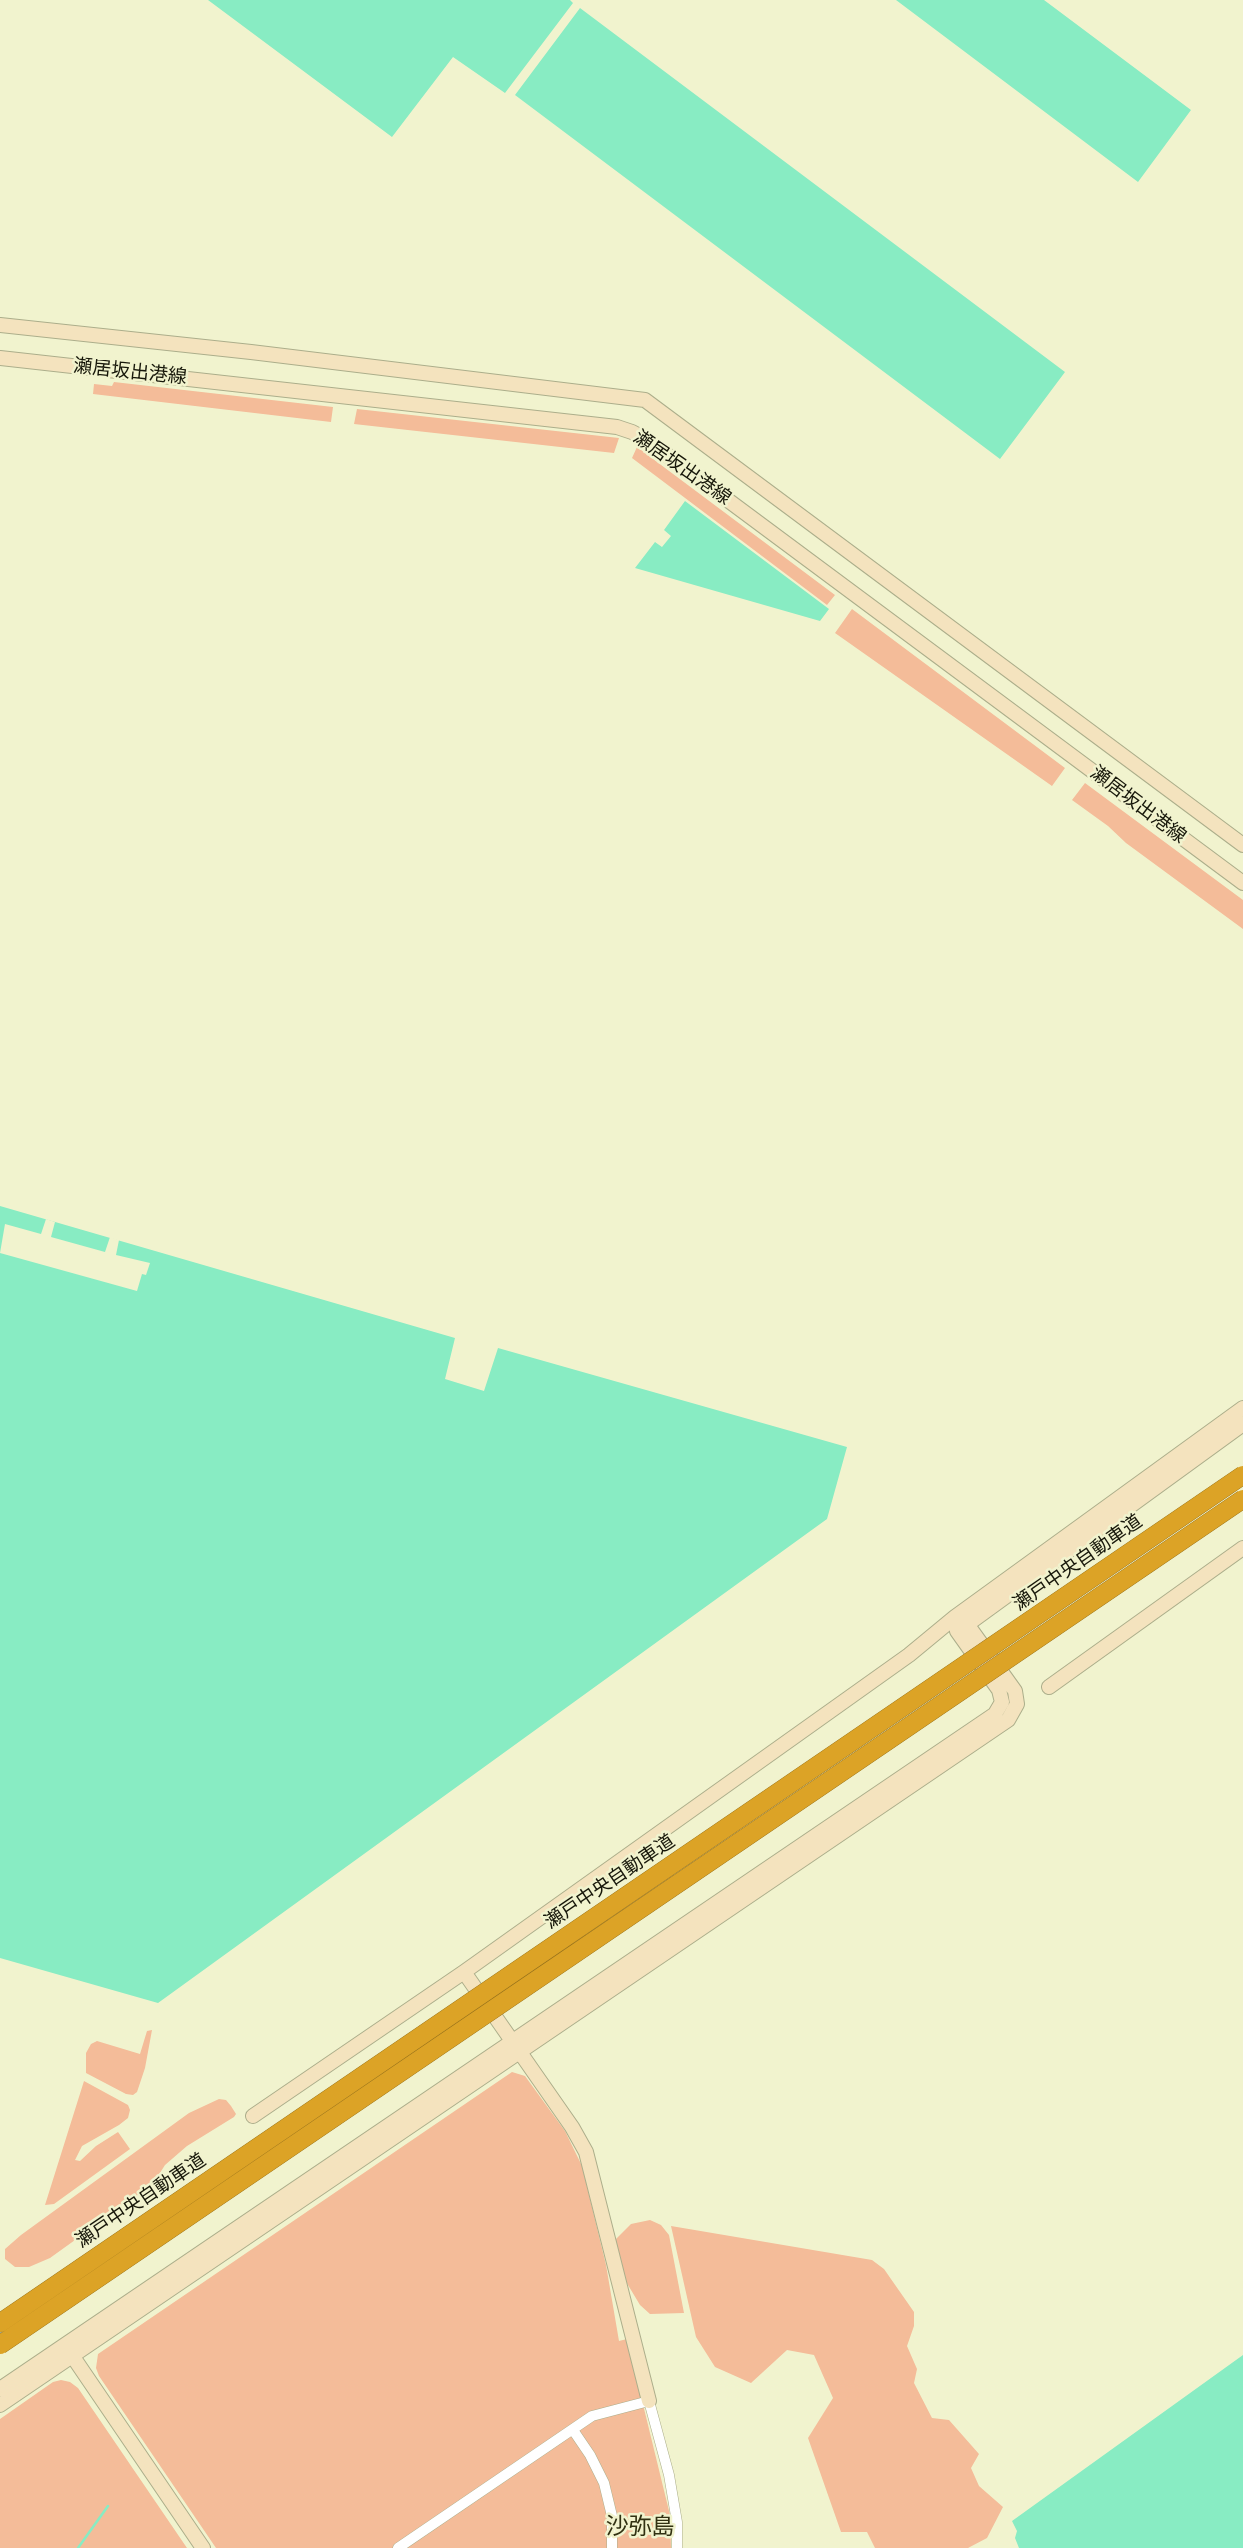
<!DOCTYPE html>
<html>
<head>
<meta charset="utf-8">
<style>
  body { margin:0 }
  canvas { display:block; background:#f1f3ce }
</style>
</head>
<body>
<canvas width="1243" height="2548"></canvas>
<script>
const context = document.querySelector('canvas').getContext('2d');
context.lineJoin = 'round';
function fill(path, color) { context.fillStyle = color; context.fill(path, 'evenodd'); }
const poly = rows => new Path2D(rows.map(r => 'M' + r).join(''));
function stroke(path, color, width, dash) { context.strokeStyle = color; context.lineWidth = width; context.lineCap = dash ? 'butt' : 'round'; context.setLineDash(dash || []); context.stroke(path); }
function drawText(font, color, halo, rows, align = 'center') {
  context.font = font + ' "Noto Sans","Noto Sans JP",sans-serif'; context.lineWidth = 5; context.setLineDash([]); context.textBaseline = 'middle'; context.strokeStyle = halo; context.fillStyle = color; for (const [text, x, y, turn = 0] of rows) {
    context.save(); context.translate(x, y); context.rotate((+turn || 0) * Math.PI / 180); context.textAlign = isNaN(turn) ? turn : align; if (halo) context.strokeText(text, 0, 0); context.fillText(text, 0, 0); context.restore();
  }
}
const green = poly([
  [114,382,333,407,331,422,93,394,94,384,112,386],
  [357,409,619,438,614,453,354,424],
  [637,447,835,595,827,605,632,458],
  [852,609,1065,768,1052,786,835,633],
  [1085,783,1243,900,1243,929,1126,843,1108,826,1072,800],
  [152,2030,145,2068,137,2092,133,2095,126,2094,86,2073,86,2053,91,2044,97,2041,140,2054,147,2031],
  [512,2072,525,2076,565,2131,582,2166,606,2265,619,2341,627,2339,670,2515,671,2548,216,2548,99,2376,96,2368,98,2354],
  [84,2081,128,2105,130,2110,128,2118,119,2125,82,2146,75,2160,80,2161,96,2146,118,2132,130,2149,54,2204,45,2205],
  [219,2099,226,2100,231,2106,236,2114,234,2117,187,2146,165,2165,153,2184,50,2258,29,2267,15,2267,5,2259,5,2249,21,2235,189,2113],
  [650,2220,661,2225,669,2235,684,2313,650,2314,640,2305,625,2280,615,2240,631,2224],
  [671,2226,872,2260,884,2269,914,2312,914,2326,907,2346,917,2369,914,2383,932,2418,949,2420,979,2454,971,2468,979,2486,1003,2507,987,2538,968,2548,875,2548,867,2532,841,2532,808,2438,833,2398,814,2355,787,2350,751,2383,715,2367,696,2337],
  [61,2380,70,2382,78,2388,187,2548,0,2548,0,2419,53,2382]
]);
const water = poly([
  [208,0,570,0,573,3,505,93,453,57,392,137],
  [896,0,1044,0,1191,110,1138,182],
  [580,8,1065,372,1000,459,515,95],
  [685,501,829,609,820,621,635,568,655,542,662,547,671,536,664,530],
  [0,1206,455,1338,445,1379,484,1391,498,1348,847,1447,827,1519,158,2003,0,1958],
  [1243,2355,1243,2548,1019,2548,1015,2538,1017,2531,1012,2521]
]);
const pier = poly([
  [46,1219,55,1222,51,1237,105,1252,110,1237,119,1240,116,1255,150,1263,146,1275,142,1274,137,1291,0,1253,5,1224,41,1234]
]);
const stream = poly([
  [78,2548,108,2506]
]);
const street = poly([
  [573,2430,590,2455,604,2483,612,2516,612,2548],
  [398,2548,592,2416,649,2401,669,2475,677,2522,677,2548]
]);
const secondary = poly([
  [0,325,251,352,645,400,1243,845],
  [0,358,617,427,632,432,647,440,1243,883],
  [961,1629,1243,1424],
  [1049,1687,1243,1548],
  [464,1972,572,2127,586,2152,649,2401],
  [253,2116,464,1972,909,1655,955,1617,1243,1408],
  [67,2348,203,2548],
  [0,2389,995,1714,1002,1702,999,1690,957,1631,955,1617],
  [0,2405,1008,1720,1017,1704,1015,1691,967,1624,955,1617]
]);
const rail = poly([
  [0,2332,1243,1484]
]);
const highwayBridge = poly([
  [0,2323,1243,1475],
  [0,2345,1243,1499]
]);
const streetNames = [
  ["瀬居坂出港線",130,372,6],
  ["瀬居坂出港線",682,468,35],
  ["瀬居坂出港線",1138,805,37],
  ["瀬戸中央自動車道",1078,1563,-35],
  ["瀬戸中央自動車道",610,1882,-34],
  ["瀬戸中央自動車道",141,2201,-34]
];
const quarterNames = [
  ["沙弥島",640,2527]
];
fill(green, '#f4bc99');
fill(water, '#88ecc3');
fill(pier, '#f1f3ce');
stroke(stream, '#88ecc3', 2.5);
stroke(street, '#acae8b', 11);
stroke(secondary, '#acae8b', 16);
stroke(street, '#fff', 10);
stroke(secondary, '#f4e3be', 14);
stroke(rail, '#777860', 2.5, [14, 7]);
stroke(highwayBridge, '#97721c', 19, []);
stroke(highwayBridge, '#dca326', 18);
drawText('19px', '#17170a', '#f1f3ce', streetNames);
drawText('23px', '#313112', '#f1f3ce', quarterNames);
</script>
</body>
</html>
